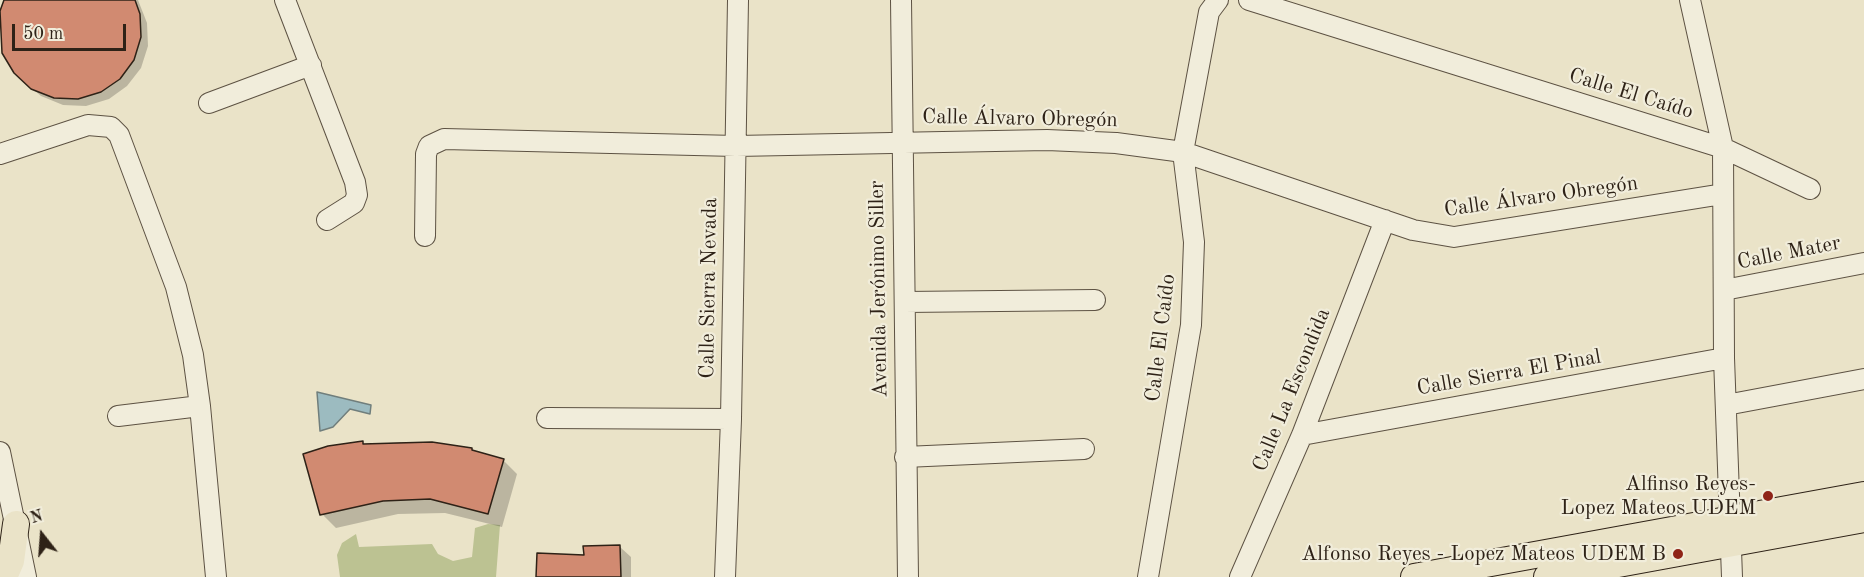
<!DOCTYPE html>
<html>
<head>
<meta charset="utf-8">
<style>
  body { margin:0 }
  #map { position:relative; width:1864px; height:577px; overflow:hidden; background:#eae3c8; font-family:"Old Standard TT",serif }
  canvas { display:block }
  .north { position:absolute; left:12px; top:505px; width:60px; height:60px; -webkit-text-stroke:4px #f1eddb; paint-order:stroke; rotate:343deg; font-size:16px; font-weight:700; line-height:24px; text-align:center; color:#2e2217 }
  .north::after { content:''; display:block; margin:auto; width:21px; height:27px; background:#2e2217; clip-path:polygon(50% 0,100% 100%,50% 72%,0 100%) }
  .scale { position:absolute; left:12px; top:24px; width:114px; height:27px; box-sizing:border-box; border:3px solid #2e2217; border-top:0; padding-left:8px; font-size:18px; line-height:21px; white-space:nowrap; color:#2e2217; -webkit-text-stroke:4px #f1eddb; paint-order:stroke }
</style>
</head>
<body>
<div id="map">
<canvas width="1864" height="577"></canvas>
<div class="north">N</div>
<div class="scale">50 m</div>
</div>
<script>
const context = document.querySelector('canvas').getContext('2d');
context.lineJoin = 'round';
function fill(path, color) { context.fillStyle = color; context.fill(path, 'evenodd'); }
const poly = rows => new Path2D(rows.map(r => 'M' + r).join(''));
function stroke(path, color, width, dash) { context.strokeStyle = color; context.lineWidth = width; context.lineCap = dash ? 'butt' : 'round'; context.setLineDash(dash || []); context.stroke(path); }
function drawText(font, color, halo, rows, align = 'center') {
  context.font = font + ' "Old Standard TT",serif'; context.lineWidth = 4.5; context.setLineDash([]); context.textBaseline = 'middle'; context.strokeStyle = halo; context.fillStyle = color; for (const [text, x, y, turn = 0] of rows) {
    context.save(); context.translate(x, y); context.rotate((+turn || 0) * Math.PI / 180); context.textAlign = isNaN(turn) ? turn : align; if (halo) context.strokeText(text, 0, 0); context.fillText(text, 0, 0); context.restore();
  }
}
const green = poly([
  [488,524,500,525,496,577,340,577,337,555,342,543,356,534,359,547,432,544,438,554,453,561,472,557,475,528]
]);
const water = poly([
  [317,392,371,405,370,414,350,409,333,427,320,431,317,392]
]);
const shadow = poly([
  [5,0,138,0,147,23,148,46,141,68,127,86,109,99,86,106,63,105,41,96,23,81,3,52,0,21],
  [362,442,365,445,400,442,471,449,503,460,517,474,502,527,445,513,398,514,336,528,322,514],
  [620,547,631,557,631,577,537,577,585,557]
]);
const building = poly([
  [4,0,135,0,140,14,141,37,134,60,120,79,101,92,78,99,54,98,31,89,14,73,2,53,0,11,4,0],
  [363,441,363,444,432,442,472,448,472,450,504,459,488,514,430,499,383,501,320,515,303,454,328,446,363,441],
  [620,545,621,577,536,577,537,553,584,555,583,546,620,545]
]);
const minor = poly([
  [285,0,355,182,357,195,354,203,327,220],
  [901,0,908,577],
  [1249,0,1723,148,1810,189],
  [1690,0,1723,148,1724,358,1732,577],
  [209,103,311,65],
  [0,154,88,125,111,127,119,135,176,287,193,355,200,406,216,577],
  [425,236,426,154,429,146,444,139,736,146,1047,140,1116,143,1183,152,1413,230,1454,237,1723,194],
  [1724,290,1864,263],
  [905,302,1095,300],
  [1726,405,1864,379],
  [118,416,200,406],
  [547,418,731,419],
  [1302,435,1724,358],
  [0,452,26,577],
  [905,457,1084,449],
  [725,577,731,419,738,0],
  [1148,577,1191,325,1194,242,1183,152,1209,12,1218,0],
  [1240,577,1302,435,1385,220]
]);
const major = poly([
  [4,577,11,561,16,524],
  [1414,577,1864,495],
  [1547,577,1864,519]
]);
const markers = [
  [1768,496,6,"#8f2418"],
  [1678,554,6,"#8f2418"]
];
const streetNames = [
  ["Calle El Caído",1631,94,17],
  ["Calle Álvaro Obregón",1020,119,1],
  ["Calle Álvaro Obregón",1541,197,-8],
  ["Calle Mater",1789,253,-11],
  ["Calle Sierra Nevada",709,288,-89],
  ["Avenida Jerónimo Siller",879,289,-91],
  ["Calle El Caído",1161,338,-83],
  ["Calle Sierra El Pinal",1509,373,-10],
  ["Calle La Escondida",1292,390,-68]
];
const poiNames = [
  ["Alfinso Reyes-",1756,484],
  ["Lopez Mateos UDEM",1756,508],
  ["Alfonso Reyes - Lopez Mateos UDEM B",1666,554]
];
fill(green, '#bcc292');
fill(water, '#9cbbc0');
stroke(water, '#707e7c', 1.5);
fill(shadow, '#0003');
fill(building, '#d18a71');
stroke(building, '#2e2217', 1.5);
stroke(minor, '#5d5243', 22);
stroke(major, '#2e2217', 28);
stroke(minor, '#f1eddb', 20);
stroke(major, '#eae3c8', 26);
for (const [x, y, r, color] of markers) { const dot = new Path2D(); dot.arc(x, y, r, 0, 2 * Math.PI); context.fillStyle = color; context.fill(dot); stroke(dot, '#f1eddb', 2); }
drawText('21px', '#2e2217', '#f1eddb', streetNames);
drawText('21px', '#2e2217', '#f1eddb', poiNames, 'right');
</script>
</body>
</html>
